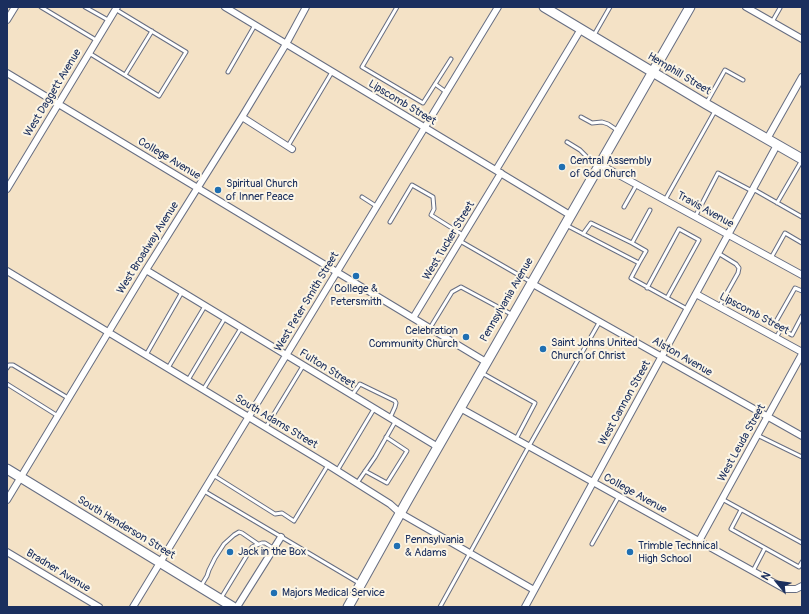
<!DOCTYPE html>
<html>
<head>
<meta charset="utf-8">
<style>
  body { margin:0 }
  #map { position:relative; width:809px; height:614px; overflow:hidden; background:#f4e2c6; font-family:Pangolin,sans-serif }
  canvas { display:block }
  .frame { position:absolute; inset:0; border:8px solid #1b2f5e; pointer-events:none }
  .north { position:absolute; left:757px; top:562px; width:40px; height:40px; -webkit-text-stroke:3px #fcf5e5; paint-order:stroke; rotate:299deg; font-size:11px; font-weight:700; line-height:16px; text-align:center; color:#1b2f5e }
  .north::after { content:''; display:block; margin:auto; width:14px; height:18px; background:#1b2f5e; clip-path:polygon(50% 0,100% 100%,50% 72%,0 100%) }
</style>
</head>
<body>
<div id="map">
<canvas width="809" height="614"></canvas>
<div class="frame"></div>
<div class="north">N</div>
</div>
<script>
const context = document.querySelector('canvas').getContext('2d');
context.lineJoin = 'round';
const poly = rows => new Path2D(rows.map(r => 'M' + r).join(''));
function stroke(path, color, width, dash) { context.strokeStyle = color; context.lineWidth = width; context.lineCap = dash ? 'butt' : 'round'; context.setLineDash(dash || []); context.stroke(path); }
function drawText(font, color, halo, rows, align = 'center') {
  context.font = font + ' Pangolin,sans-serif'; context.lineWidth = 4; context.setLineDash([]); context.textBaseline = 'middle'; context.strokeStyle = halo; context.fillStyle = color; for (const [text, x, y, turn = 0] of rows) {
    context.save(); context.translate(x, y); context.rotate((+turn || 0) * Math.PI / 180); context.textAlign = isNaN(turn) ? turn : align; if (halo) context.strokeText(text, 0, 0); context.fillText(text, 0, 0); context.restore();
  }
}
const lane = poly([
  [41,7,96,40],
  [85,7,108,20],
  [397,7,362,67,423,103,451,59],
  [772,22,780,8],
  [594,35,610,7],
  [89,53,159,96,186,52,115,9],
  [228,72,255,25],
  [125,75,152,31],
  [435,84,446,92],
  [707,102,725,70,743,80],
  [581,117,592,123,602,122,608,124,617,130],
  [567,142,580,150,587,157,599,164],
  [288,146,332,72],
  [753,189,802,217],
  [362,197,376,206],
  [665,200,715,111],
  [777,203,802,160],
  [624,207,637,184],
  [695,217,718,173,752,191],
  [390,222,412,185,433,197,434,209,431,215,463,235],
  [566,225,639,263,631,278,687,309],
  [583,234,591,223,632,243,646,251,639,263],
  [460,241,531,282],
  [632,243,650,210],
  [718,253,736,264,739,268,738,273,719,307],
  [771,258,785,233,802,243],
  [647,288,679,229,699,240,667,298],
  [430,328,452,292,461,287,511,314],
  [781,329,792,335,802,316],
  [776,338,781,329,774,325,795,288,802,291],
  [146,355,182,292],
  [7,368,9,365,13,365,68,398],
  [168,368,205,306],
  [482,373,535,403,516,439],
  [188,380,225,318],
  [7,384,58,416],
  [203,390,241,328],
  [352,395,360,384,395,401,396,403,395,407,390,418],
  [266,427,303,366],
  [757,435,802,457],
  [337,471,374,409],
  [365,471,387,483,407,451,386,437],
  [213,475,275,514,282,513,294,521,328,465],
  [357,483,375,457,395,422],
  [204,491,359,583],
  [722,499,802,543],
  [741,510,731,529,799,567,802,562],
  [592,544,619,496],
  [753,571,765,548],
  [201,586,207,576,209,570,215,558,224,544,234,535,239,532,242,533,258,544],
  [221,598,252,547,262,543,265,543,273,548],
  [440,607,529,446,600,321]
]);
const street = poly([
  [225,7,570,215],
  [746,7,802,39],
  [7,20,15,7],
  [7,73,486,362],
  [242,117,292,149],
  [767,139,802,77],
  [599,164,802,275],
  [496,170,581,29],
  [7,189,117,7],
  [146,270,438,447],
  [7,271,328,465,390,504,400,513,534,590],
  [531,283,802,436],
  [696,294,802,352],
  [413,318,501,173],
  [460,408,785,589,796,589,802,586],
  [7,500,146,270,242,117,286,44,306,7],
  [699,541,802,354],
  [7,552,99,607],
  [133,607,498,7],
  [237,607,281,537],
  [525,607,777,145]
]);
const secondary = poly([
  [544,7,706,104,802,159],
  [7,469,233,607],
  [348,607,407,501,690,7]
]);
const markers = [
  [562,167,4,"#1f6fb2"],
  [218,190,4,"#1f6fb2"],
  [356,276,4,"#1f6fb2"],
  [466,337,4,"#1f6fb2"],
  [543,349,4,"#1f6fb2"],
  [397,546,4,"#1f6fb2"],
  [230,552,4,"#1f6fb2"],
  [630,552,4,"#1f6fb2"],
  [274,593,4,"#1f6fb2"]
];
const streetNames = [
  ["Hemphill Street",679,74,31],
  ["West Daggett Avenue",53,93,-59],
  ["Lipscomb Street",402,103,31],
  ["College Avenue",169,159,31],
  ["Travis Avenue",705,210,29],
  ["West Tucker Street",449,241,-59],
  ["West Broadway Avenue",148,248,-58],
  ["Pennsylvania Avenue",507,300,-60],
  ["West Peter Smith Street",307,302,-59],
  ["Lipscomb Street",754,314,28],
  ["Alston Avenue",682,357,30],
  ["Fulton Street",327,369,32],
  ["West Cannon Street",625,403,-61],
  ["South Adams Street",276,422,31],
  ["West Leuda Street",742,443,-61],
  ["College Avenue",635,494,29],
  ["South Henderson Street",126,528,31],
  ["Bradner Avenue",58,571,31]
];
const poiNames = [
  ["Central Assembly",570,161],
  ["of God Church",570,174],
  ["Spiritual Church",226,184],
  ["of Inner Peace",226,197],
  ["College &",356,289,"center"],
  ["Petersmith",356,302,"center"],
  ["Celebration",458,331,"right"],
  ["Community Church",458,344,"right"],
  ["Saint Johns United",551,343],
  ["Church of Christ",551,356],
  ["Pennsylvania",405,540],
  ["& Adams",405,553],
  ["Trimble Technical",638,546],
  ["High School",638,559],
  ["Jack in the Box",238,552],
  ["Majors Medical Service",282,593]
];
stroke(lane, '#676e82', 5);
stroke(street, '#676e82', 8);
stroke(secondary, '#676e82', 11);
stroke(lane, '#fff', 3);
stroke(street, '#fff', 6);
stroke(secondary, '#fff', 9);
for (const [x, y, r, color] of markers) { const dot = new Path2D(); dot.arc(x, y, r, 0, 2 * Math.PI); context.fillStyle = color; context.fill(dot); stroke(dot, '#fcf5e5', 1.5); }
drawText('11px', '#1b2f5e', '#fcf5e5', streetNames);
drawText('11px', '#1b2f5e', '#fcf5e5', poiNames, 'left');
</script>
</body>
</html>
